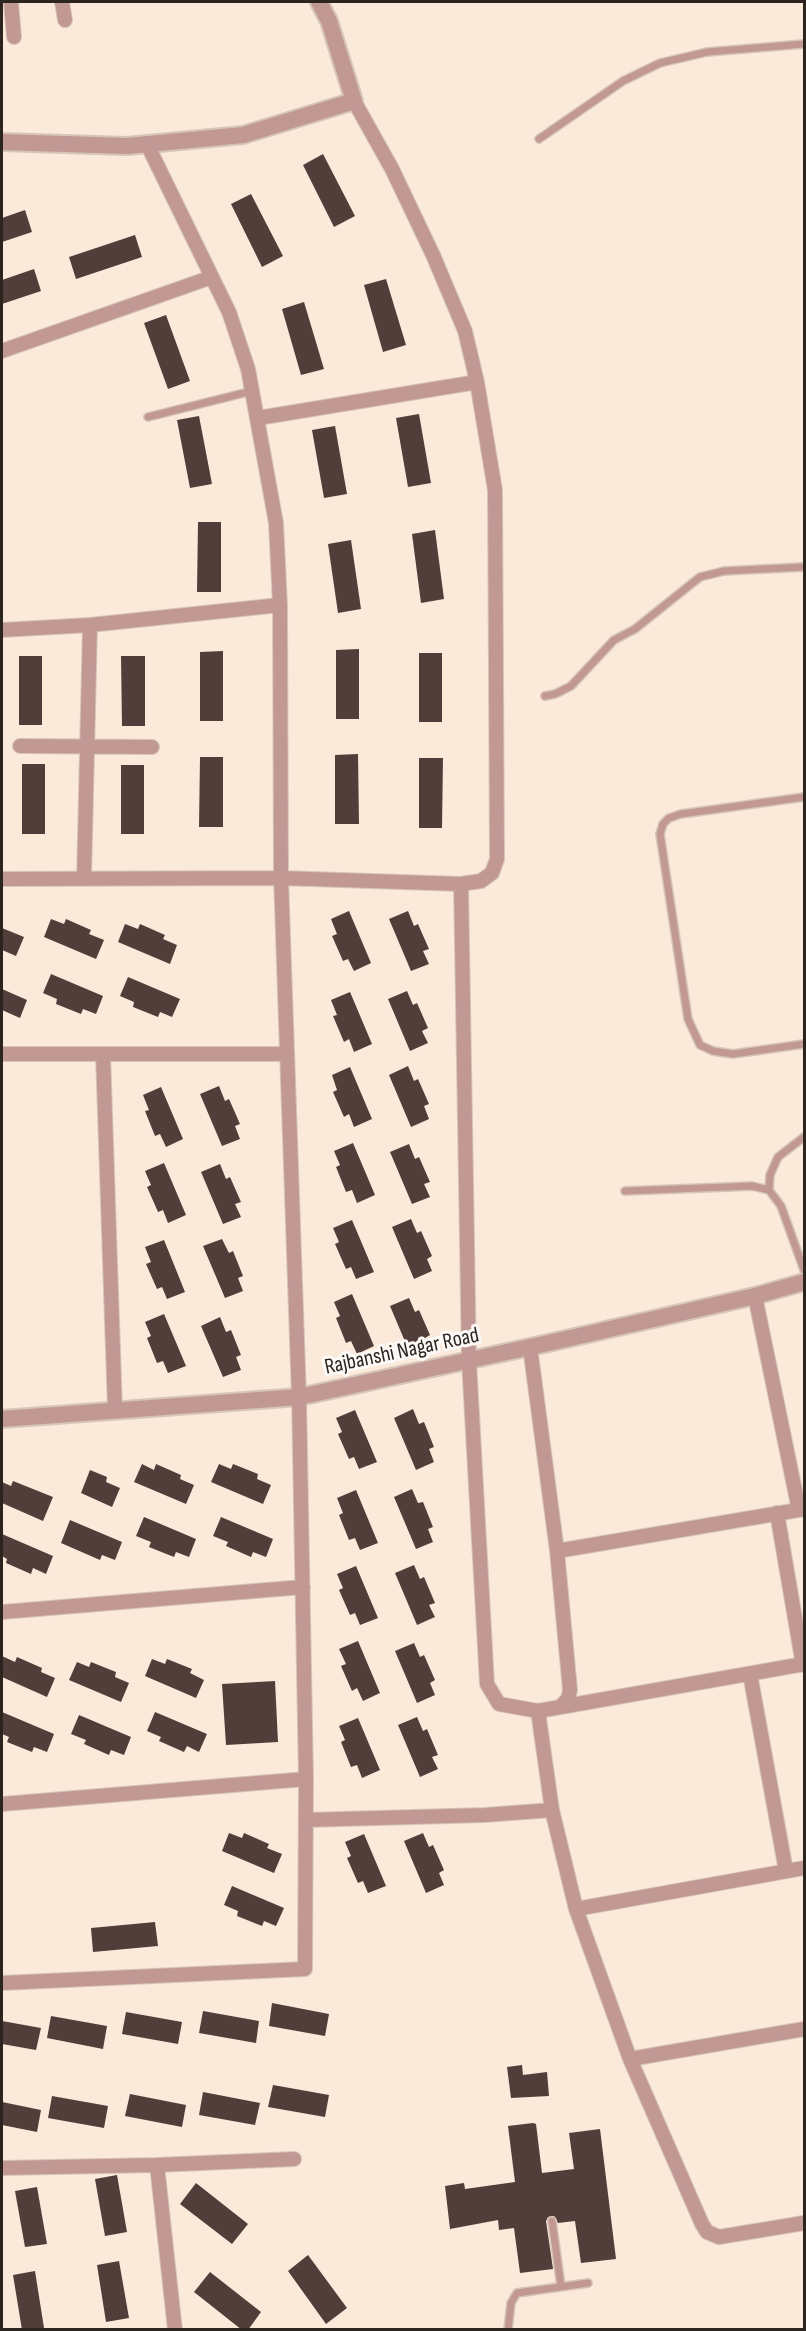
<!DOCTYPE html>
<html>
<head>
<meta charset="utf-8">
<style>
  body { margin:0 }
  #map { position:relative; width:806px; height:2331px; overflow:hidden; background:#fbe9da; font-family:"Sofia Sans Condensed",sans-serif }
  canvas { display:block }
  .frame { position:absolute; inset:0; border:3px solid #2b241f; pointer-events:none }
</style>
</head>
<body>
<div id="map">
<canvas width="806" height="2331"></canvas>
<div class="frame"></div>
</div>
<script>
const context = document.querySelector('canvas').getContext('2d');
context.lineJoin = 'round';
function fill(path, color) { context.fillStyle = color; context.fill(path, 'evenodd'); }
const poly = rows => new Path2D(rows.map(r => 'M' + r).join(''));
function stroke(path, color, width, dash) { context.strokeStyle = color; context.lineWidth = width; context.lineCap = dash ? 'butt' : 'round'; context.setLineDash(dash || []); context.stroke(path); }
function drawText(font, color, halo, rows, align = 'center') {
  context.font = font + ' "Sofia Sans Condensed",sans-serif'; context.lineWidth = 6; context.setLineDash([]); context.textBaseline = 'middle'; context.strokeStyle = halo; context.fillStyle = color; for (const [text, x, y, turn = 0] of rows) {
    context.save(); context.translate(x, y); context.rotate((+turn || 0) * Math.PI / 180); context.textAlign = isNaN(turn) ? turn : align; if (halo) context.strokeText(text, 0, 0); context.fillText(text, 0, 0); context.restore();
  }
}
const building = poly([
  [323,154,355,216,334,227,303,165],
  [251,194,283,256,262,267,231,204],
  [25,210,32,232,2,242,2,218],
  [135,235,142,257,76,279,69,257],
  [34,269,41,291,2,304,2,280],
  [386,279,406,345,383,352,364,285],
  [304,302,324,369,301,375,282,309],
  [166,315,190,381,168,389,144,323],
  [419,414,431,483,408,487,396,418],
  [199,416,212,484,190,488,177,420],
  [335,426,347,494,324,498,312,430],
  [198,522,221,522,221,592,197,592],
  [435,530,444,599,421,603,412,534],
  [351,540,361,609,338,613,328,544],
  [359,649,359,719,336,719,336,650],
  [223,651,223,721,200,721,200,652],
  [419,653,442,653,442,722,419,722],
  [19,656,42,656,42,725,19,725],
  [121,656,145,656,145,726,122,726],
  [358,754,359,824,335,824,335,755],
  [200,757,223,757,223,827,199,827],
  [419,758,443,758,442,828,419,828],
  [22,764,45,764,45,834,22,834],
  [121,765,144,765,144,834,121,834],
  [349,911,371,963,354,971,348,959,343,961,332,936,337,934,331,919],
  [408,911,414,926,418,924,429,949,423,951,429,964,411,971,389,919],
  [51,919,64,924,66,919,91,930,89,934,104,940,96,959,44,937],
  [125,924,138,929,140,924,165,935,163,939,177,945,170,964,118,942],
  [2,928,24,937,16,956,2,950],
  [51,974,103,996,96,1014,83,1009,81,1014,56,1004,57,999,43,993],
  [128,977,180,999,172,1017,160,1012,158,1017,133,1007,134,1002,120,996],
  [2,989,27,1000,20,1018,2,1010],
  [407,991,413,1005,417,1003,428,1028,422,1031,428,1043,410,1051,388,999],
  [350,992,372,1044,354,1052,349,1039,344,1042,333,1016,337,1015,331,1000],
  [408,1066,414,1081,418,1079,429,1104,424,1106,429,1119,411,1127,389,1075],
  [350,1067,372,1119,354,1127,349,1114,344,1117,333,1092,337,1090,332,1075],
  [219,1086,225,1101,229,1099,240,1124,235,1126,240,1139,222,1146,200,1094],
  [161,1087,183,1139,166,1147,160,1134,155,1136,145,1111,149,1110,143,1095],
  [353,1143,375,1195,357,1203,352,1190,346,1192,336,1167,340,1165,334,1151],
  [409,1144,415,1159,419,1157,430,1182,424,1184,430,1197,412,1204,390,1152],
  [164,1163,186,1215,168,1223,163,1210,158,1212,147,1187,151,1185,145,1171],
  [220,1164,226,1179,230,1177,241,1202,235,1204,241,1217,223,1224,201,1172],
  [411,1219,417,1233,421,1231,432,1256,427,1259,432,1271,414,1279,392,1227],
  [352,1220,374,1272,356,1279,351,1267,346,1269,335,1244,339,1242,333,1228],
  [222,1239,229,1253,233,1251,243,1276,238,1278,243,1291,225,1298,203,1246],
  [164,1240,185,1292,167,1299,162,1287,157,1289,146,1264,151,1262,145,1247],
  [352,1294,374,1346,357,1354,351,1341,346,1343,336,1318,340,1316,334,1302],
  [409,1298,415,1312,419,1310,430,1335,425,1338,430,1350,412,1358,390,1306],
  [164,1314,186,1366,168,1373,163,1361,157,1363,147,1338,151,1336,145,1322],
  [220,1317,226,1332,231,1330,241,1355,236,1357,241,1370,223,1377,201,1326],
  [413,1409,419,1424,424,1422,434,1447,429,1449,434,1462,416,1470,394,1418],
  [355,1410,377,1462,359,1469,354,1457,349,1459,338,1434,342,1432,336,1418],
  [142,1464,154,1470,156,1464,181,1475,180,1479,194,1485,186,1504,134,1482],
  [219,1464,231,1469,233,1464,258,1474,257,1479,271,1485,263,1504,211,1482],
  [90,1470,107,1477,106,1482,120,1488,112,1507,81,1493],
  [13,1481,53,1497,43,1521,2,1503,2,1482,11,1486],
  [412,1489,418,1503,423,1502,433,1527,428,1529,433,1542,416,1549,394,1497],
  [356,1490,378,1543,360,1550,355,1538,349,1540,339,1515,343,1513,337,1498],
  [144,1517,196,1539,189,1557,176,1552,174,1557,149,1547,151,1542,136,1536],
  [221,1517,273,1539,266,1557,253,1552,251,1557,226,1546,228,1542,213,1536],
  [70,1520,122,1542,115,1560,102,1555,100,1560,61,1543],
  [2,1534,53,1556,46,1574,33,1568,31,1574,6,1563,7,1559,2,1556],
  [414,1565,420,1579,424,1577,435,1603,429,1605,435,1617,417,1625,395,1573],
  [356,1566,378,1618,360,1625,355,1613,350,1615,339,1590,343,1588,337,1574],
  [358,1641,380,1693,363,1701,357,1688,352,1691,341,1666,346,1664,339,1649],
  [414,1643,420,1657,424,1655,435,1680,430,1683,435,1695,417,1703,395,1651],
  [2,1656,15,1662,17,1657,42,1668,41,1672,55,1678,47,1697,2,1677],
  [152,1659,165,1664,167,1659,192,1669,190,1673,204,1680,196,1698,145,1676],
  [77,1662,89,1667,91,1662,116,1672,115,1677,129,1683,121,1702,69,1680],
  [275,1681,278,1742,226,1745,222,1684],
  [2,1712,54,1734,47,1752,34,1747,32,1752,7,1742,9,1737,2,1734],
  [155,1712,207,1734,199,1752,187,1746,184,1752,159,1741,161,1737,147,1731],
  [79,1715,131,1737,124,1755,111,1750,109,1755,84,1744,86,1740,71,1734],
  [417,1717,423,1731,427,1729,438,1755,432,1757,438,1769,420,1777,398,1725],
  [358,1718,380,1770,362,1778,357,1765,351,1767,341,1742,345,1740,339,1726],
  [229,1833,242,1838,244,1833,269,1844,267,1848,282,1854,274,1873,222,1851],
  [423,1833,429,1847,433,1845,444,1870,439,1873,444,1885,426,1893,404,1841],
  [364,1834,386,1886,368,1893,363,1881,358,1883,347,1858,351,1856,345,1842],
  [232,1886,284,1908,276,1926,264,1921,262,1926,237,1916,238,1911,224,1905],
  [155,1922,158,1946,93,1952,91,1928],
  [272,2003,329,2014,325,2036,269,2026],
  [203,2011,259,2021,256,2043,199,2033],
  [126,2012,182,2022,178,2044,122,2034],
  [51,2016,107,2026,103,2049,47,2038],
  [2,2021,41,2028,36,2050,2,2044],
  [522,2065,523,2075,547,2072,549,2096,511,2098,507,2067],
  [273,2085,329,2095,325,2117,268,2107],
  [203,2092,260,2103,255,2125,199,2115],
  [130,2094,186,2105,182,2127,125,2116],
  [52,2096,108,2106,104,2128,48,2118],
  [2,2102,41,2110,37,2132,2,2125],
  [533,2123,536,2124,542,2173,574,2169,569,2133,600,2129,616,2259,581,2263,575,2221,558,2223,554,2216,548,2217,546,2221,553,2269,520,2273,514,2228,499,2230,498,2220,450,2229,445,2186,464,2183,465,2189,515,2182,508,2126],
  [117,2175,127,2232,105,2236,95,2179],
  [196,2183,248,2224,232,2244,180,2204],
  [37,2187,47,2244,25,2247,15,2191],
  [308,2255,347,2308,326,2324,288,2271],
  [119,2261,129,2318,106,2322,97,2265],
  [35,2271,44,2328,22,2330,13,2275],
  [210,2272,261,2312,248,2330,242,2330,194,2292]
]);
const service = poly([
  [539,139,623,81,660,63,707,52,804,44],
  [148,417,252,391],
  [545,696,555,694,571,686,614,640,635,629,700,577,724,571,804,567],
  [804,797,681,814,669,818,663,824,660,834,688,1019,700,1045,713,1051,733,1054,804,1044],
  [769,1190,770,1175,778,1157,804,1137],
  [625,1191,752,1186,769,1190,781,1206,804,1270],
  [552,2221,561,2286],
  [508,2330,511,2303,517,2293,588,2283]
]);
const minor = poly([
  [11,2,14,37],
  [62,2,65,20],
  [354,101,392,169,433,255,465,331,477,382,495,490,497,859,492,873,481,881,461,884,469,1361,487,1684,499,1704,538,1711,804,1664],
  [2,351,212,277],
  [258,418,477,382],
  [2,630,90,625,280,605],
  [20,746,152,747],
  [2,879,281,878,461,884],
  [84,879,90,625],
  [2,1054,287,1054],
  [103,1054,115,1410],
  [755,1296,799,1510],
  [530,1347,557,1551,570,1690,568,1699,560,1707],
  [777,1513,803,1665],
  [557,1551,804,1509],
  [2,1612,303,1587],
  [750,1674,786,1871],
  [538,1711,552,1810,576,1909,630,2059,702,2224,707,2232,719,2237,804,2223],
  [2,1804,306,1779,299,1397,281,878,280,605,276,523,248,369,229,312,147,144],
  [306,1820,485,1815,552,1810],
  [576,1909,804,1868],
  [2,1983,305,1969,306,1779],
  [630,2059,804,2029],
  [157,2165,175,2330],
  [2,2168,157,2165,294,2159]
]);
const tertiary = poly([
  [2,142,127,146,243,135,354,101,329,21,319,2],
  [2,1419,299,1397,544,1344,755,1296,804,1282]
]);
const streetNames = [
  ["Rajbanshi Nagar Road",402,1352,-12]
];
fill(building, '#513e3a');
stroke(service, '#d6c6b8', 10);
stroke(minor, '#d6c6b8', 16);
stroke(tertiary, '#d6c6b8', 20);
stroke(service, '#c29895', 7);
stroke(minor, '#c29895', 14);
stroke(tertiary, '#c29895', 16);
drawText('22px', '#2b241f', '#fdf9f6', streetNames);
</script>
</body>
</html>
